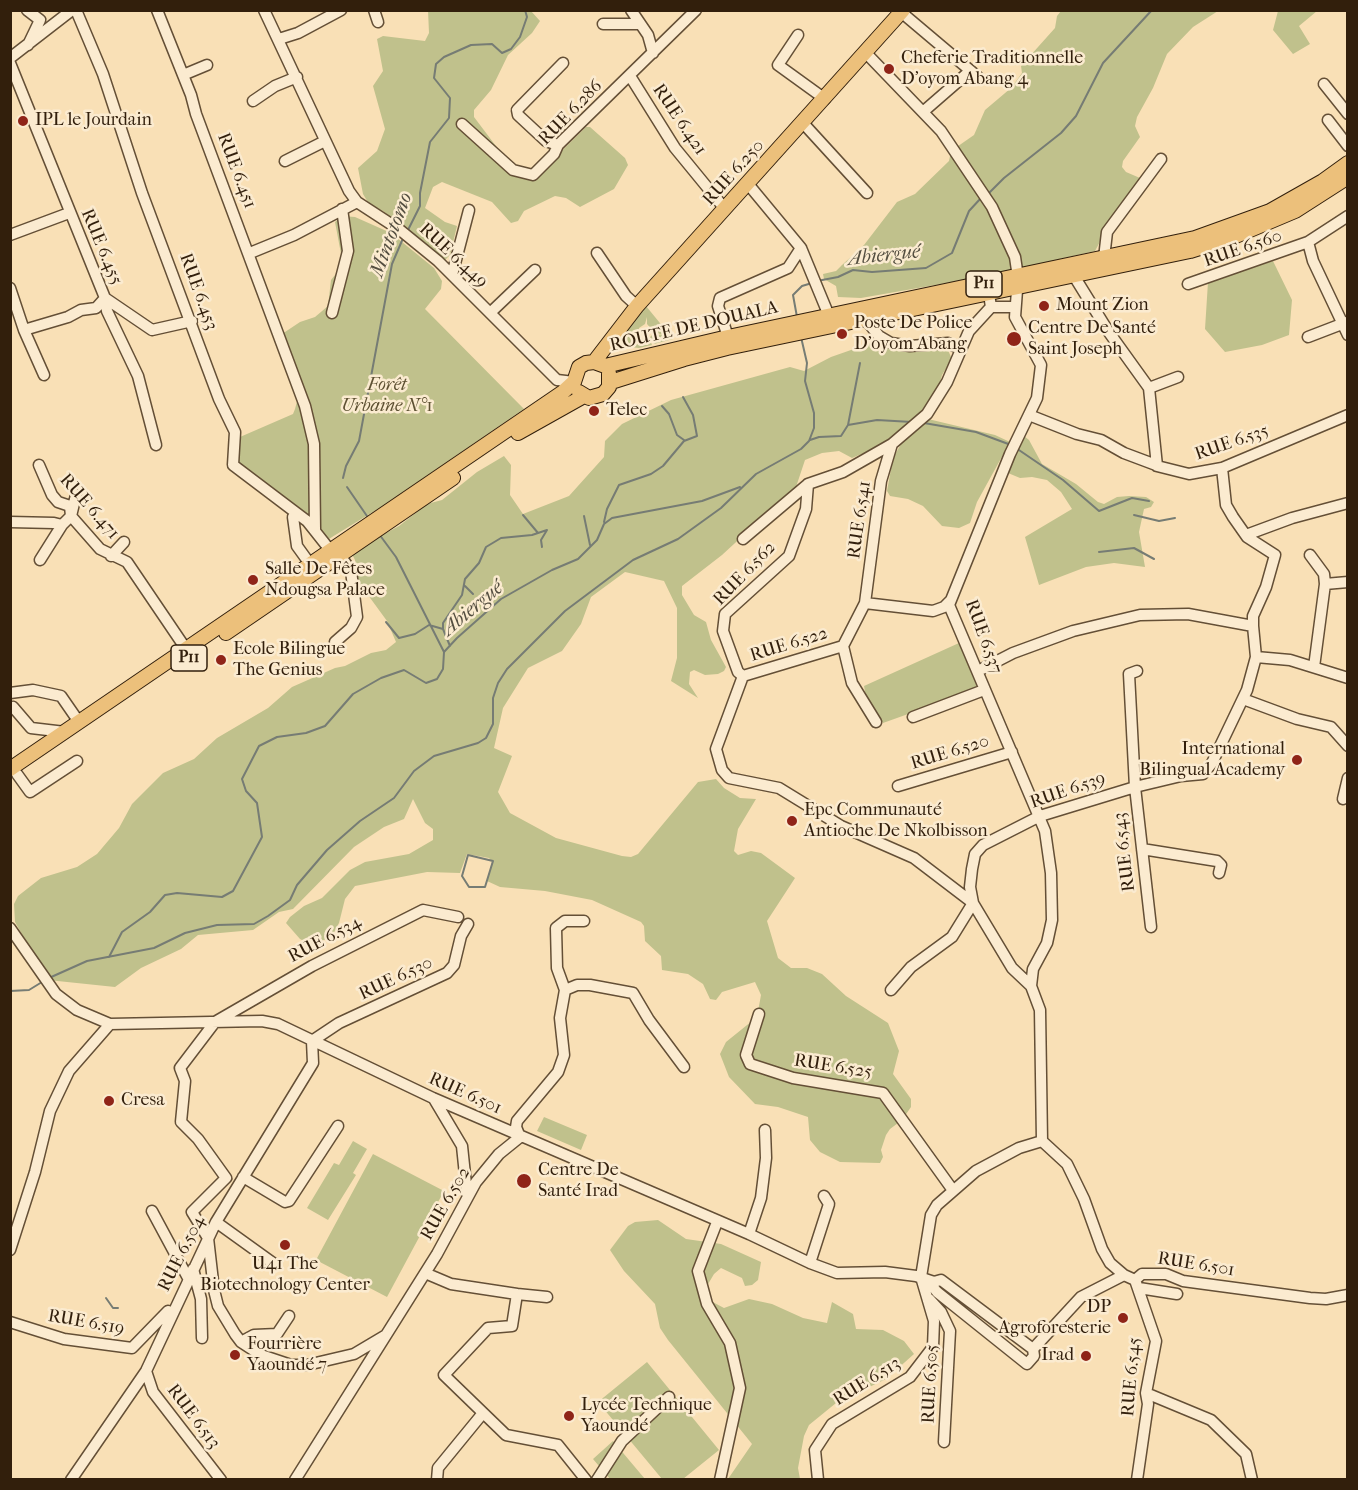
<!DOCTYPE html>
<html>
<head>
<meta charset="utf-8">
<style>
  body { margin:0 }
  #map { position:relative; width:1358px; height:1490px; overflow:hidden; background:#f9e0b6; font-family:"IM FELL French Canon",serif }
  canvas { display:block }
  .frame { position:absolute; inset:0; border:12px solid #321f0c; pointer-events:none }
</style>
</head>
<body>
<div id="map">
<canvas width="1358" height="1490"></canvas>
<div class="frame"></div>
</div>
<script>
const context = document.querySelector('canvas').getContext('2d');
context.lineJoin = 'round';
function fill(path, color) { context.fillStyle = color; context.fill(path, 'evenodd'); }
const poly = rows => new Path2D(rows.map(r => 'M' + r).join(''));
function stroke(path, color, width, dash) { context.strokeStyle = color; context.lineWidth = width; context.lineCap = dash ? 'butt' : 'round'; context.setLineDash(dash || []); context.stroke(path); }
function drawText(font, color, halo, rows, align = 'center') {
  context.font = font + ' "IM FELL French Canon",serif'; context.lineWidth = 5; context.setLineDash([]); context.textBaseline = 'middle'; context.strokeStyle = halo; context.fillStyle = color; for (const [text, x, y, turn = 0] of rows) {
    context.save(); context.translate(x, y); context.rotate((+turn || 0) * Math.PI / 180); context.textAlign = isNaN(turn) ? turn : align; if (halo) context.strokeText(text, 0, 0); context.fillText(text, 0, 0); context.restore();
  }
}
const green = poly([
  [428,10,531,11,540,21,532,33,508,55,491,90,474,110,474,117,511,166,531,181,586,127,590,127,625,158,628,165,614,189,580,207,566,198,555,196,524,211,518,221,511,223,492,202,442,182,433,187,425,208,445,222,457,226,450,255,445,260,383,211,369,204,363,194,358,168,377,151,385,129,373,86,383,71,377,39,383,36,425,41,429,33],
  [1061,11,1218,11,1193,27,1167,54,1153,88,1137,117,1135,126,1140,137,1123,161,1122,167,1126,172,1140,178,1116,212,1095,251,981,277,861,298,838,297,836,286,824,279,823,274,836,271,842,265,864,245,897,202,915,194,949,161,951,151,974,135,985,110,1011,88,1022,73,1021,66,1055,28,1057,16],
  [1278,11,1317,11,1299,26,1310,44,1293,54,1273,30],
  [342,216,355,217,391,233,434,268,442,281,441,289,425,309,524,409,381,507,319,545,295,517,234,464,236,445,240,437,293,414,295,409,300,390,282,334,300,322,315,317,328,306,331,280,339,270,342,259,335,222],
  [1273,261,1292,300,1289,335,1262,345,1225,352,1205,329,1208,282],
  [646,306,673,339,654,344,650,337,653,334,663,335,654,332,647,324,647,317,645,324,639,328,638,335,632,333,639,337,639,344,641,339,649,338,652,345,639,348,630,347,624,344,624,333],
  [871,343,905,344,925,351,946,346,952,359,942,375,938,390,921,414,890,442,852,458,839,451,822,453,805,460,796,487,722,555,682,586,682,595,694,615,706,622,711,640,726,667,724,671,718,674,705,675,694,670,690,672,689,684,698,698,671,681,677,658,677,608,664,581,625,572,591,597,581,624,562,651,528,668,503,708,494,748,512,756,498,792,510,813,556,838,622,856,631,857,638,854,698,782,716,779,724,788,740,798,756,799,738,829,734,851,738,855,751,851,761,853,795,878,767,921,778,958,791,968,807,968,822,974,846,996,888,1023,899,1051,893,1074,911,1099,911,1107,902,1120,890,1129,886,1135,881,1150,883,1157,880,1163,840,1162,820,1152,810,1140,808,1117,778,1107,755,1104,729,1077,720,1054,726,1042,757,1017,761,995,755,982,722,992,716,1000,710,999,703,984,688,974,662,970,661,956,645,941,644,926,641,922,592,900,545,891,500,887,487,881,492,862,489,858,467,854,460,873,427,872,355,886,345,899,339,923,331,938,310,944,300,939,286,923,290,917,304,906,322,898,350,870,365,862,409,854,433,840,433,829,425,823,413,799,404,819,384,827,354,847,293,909,279,912,253,930,198,935,181,949,141,968,115,987,48,980,15,922,14,904,18,896,41,878,77,867,97,854,119,828,132,804,163,773,194,759,217,738,268,708,292,687,335,668,345,666,371,653,386,650,396,642,387,621,357,580,355,560,351,552,399,526,427,504,442,500,477,472,504,456,511,465,510,495,523,514,569,496,604,457,605,441,622,424,671,400,790,367,804,371,831,357],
  [928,419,995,435,1010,442,977,502,970,523,959,528,942,526,923,506,908,499,890,496,887,491,893,458,901,444],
  [1024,436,1029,440,1042,464,1076,484,1098,502,1104,504,1117,497,1129,496,1146,497,1154,502,1151,507,1144,509,1139,532,1145,567,1114,563,1086,567,1039,585,1025,537,1072,509,1061,492,1047,480,1032,477,1020,478,1008,473],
  [959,643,978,689,883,723,866,697,864,686],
  [544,1117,587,1135,581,1150,537,1131],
  [353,1141,367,1149,353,1173,356,1175,328,1220,307,1208,334,1163,339,1165],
  [373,1154,444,1191,387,1297,316,1260],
  [658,1220,686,1239,721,1244,761,1262,758,1280,752,1285,745,1286,742,1278,721,1268,714,1274,704,1291,707,1299,724,1308,749,1299,772,1304,803,1318,827,1323,832,1302,853,1314,856,1329,883,1330,904,1341,914,1354,886,1379,836,1403,809,1425,804,1436,798,1468,800,1479,728,1479,752,1444,668,1340,660,1328,655,1304,624,1271,610,1250,628,1226,635,1222],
  [647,1362,719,1450,683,1479,662,1479,598,1402],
  [613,1441,645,1479,610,1479,593,1459]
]);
const stream = poly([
  [988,194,1004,178,1061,133,1076,116,1103,63,1152,10],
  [407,232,420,206,420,193,430,142,449,118,450,98,434,78,436,64,444,57,471,45,492,44,502,53,511,49,520,37,527,17,525,10],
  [817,281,838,277,853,270,872,272,926,268,952,253,969,211,981,198],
  [797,317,793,295,802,286,812,283],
  [662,406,669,414,677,435,684,440],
  [924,423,976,432,1011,445],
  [848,425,877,420,912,422],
  [810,440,819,437,841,436,848,425,860,363],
  [1016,448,1063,480,1099,511,1132,498,1149,501],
  [343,478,346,466,359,441,392,264,404,236],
  [347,487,369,519],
  [523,515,538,533],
  [1134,515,1159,521,1175,518],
  [584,516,590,545],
  [604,522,607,509,619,485,651,474,663,466,684,441,697,436,693,415,683,397],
  [379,534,396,557,444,652],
  [542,547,541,540,547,530],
  [1099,552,1134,548,1154,559],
  [465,586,473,594],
  [386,622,399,638,415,634,429,625,443,629],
  [450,646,443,629,443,623,462,595,465,579,479,563,486,547,501,538,532,535,547,530],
  [468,855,493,861,485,887,469,887,462,876,468,855],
  [109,957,122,932,150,912,165,895,177,893,222,897,233,891,262,837,257,803,246,791,242,779,259,746,277,737,306,733,325,726,353,694,381,678,404,670,426,683,437,679,443,669,444,652,457,638,501,599,552,570,578,559,597,540,604,524,612,518,702,501,740,487],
  [49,978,87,961,154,948,185,933,217,925,254,924,268,916,290,900,297,885,327,850,360,821,394,798,414,771,434,756,478,743,486,738,493,724,493,698,498,683,507,669,565,611,633,560,678,539,721,508,756,474,801,449,809,441,814,428,814,413,805,381,807,363,801,337],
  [10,991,29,990,42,982],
  [106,1298,113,1308,118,1308]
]);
const minor = poly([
  [27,10,40,20,28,45],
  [76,10,103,74,142,193,219,399,235,432,233,465,307,521,330,550],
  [157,10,191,95,196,114,305,406,314,444,315,529],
  [264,10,349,191,357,202,400,230,438,261,557,380,574,382],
  [374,10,378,22],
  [631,10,648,35,653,53],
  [901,12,978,77],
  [603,24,639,24],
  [798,35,778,65,825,99],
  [279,39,298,33,341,10],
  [865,52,941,131,992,207,1015,257,1018,277,1015,317,1041,365,1037,398,1010,454,949,605,1045,831,1051,873,1052,920,1047,943,1033,969,1031,986],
  [10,58,72,10],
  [10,63,105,298,107,311,138,376,156,445],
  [183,75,207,65],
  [630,76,675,148,725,209],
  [1324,84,1348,114],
  [253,101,275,86,297,77],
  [924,111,970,71],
  [1328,120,1348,146],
  [803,123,867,193],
  [462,124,513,170,533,175,554,154,558,145,696,10],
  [558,145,546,141,518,115,517,110,563,63],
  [285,161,325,141],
  [1348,216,1308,242,1313,261,1348,335],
  [10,235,69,213],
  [801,248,832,323],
  [250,253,294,235,357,202],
  [597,253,626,296,637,306],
  [1104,258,1107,232,1161,159],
  [452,275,469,210],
  [1074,276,1108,331,1149,388,1157,466,1189,474,1222,468,1348,415],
  [1188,284,1308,242],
  [10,288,24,330,44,375],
  [991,307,1015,307],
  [332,313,348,251,342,209],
  [490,313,535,270],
  [866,320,879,336,891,343,910,346,948,343,960,349],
  [24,330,68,317,81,310,96,308,105,298,152,330,192,321],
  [728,337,718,306,720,298,788,268,801,248,748,184],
  [1308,337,1347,322],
  [1149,388,1178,377],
  [1029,415,1077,434,1101,440,1124,453,1156,465],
  [39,465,52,495,58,502,70,506,71,516,100,549,127,562,186,649],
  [1222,468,1226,505,1233,517,1247,537,1275,555,1266,587,1253,616,1253,626],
  [293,517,297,546,310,564],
  [10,522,54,523,62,525,71,516,76,495],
  [1246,535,1292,518,1348,503],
  [743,539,808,484],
  [1310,555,1324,574,1325,584,1314,667],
  [111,556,124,542],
  [40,560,62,525],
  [1325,584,1348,582],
  [865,603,881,481,892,444],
  [335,642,351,628,357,617,351,571,340,555],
  [843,646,852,683,876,722],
  [1256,657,1290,660,1348,678],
  [978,671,1013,653,1073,631,1140,615,1188,614,1253,626,1256,657,1247,690,1212,763,1203,774,1181,776,1135,787,1040,816,983,845,975,854,972,869,970,887,973,903,1012,968,1031,986,1040,1010,1042,1141,1067,1164,1084,1199,1102,1249,1110,1263,1124,1275],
  [1137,671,1129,674,1135,787,1151,927],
  [743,676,738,672,723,631,725,614,789,556,806,509,808,484,843,472,892,444,927,414,947,382,969,331,991,307,989,294],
  [10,693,33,690,61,696,79,722],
  [1243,699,1297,719,1331,727,1348,746],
  [10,709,13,707,31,728,65,732],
  [913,717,984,690],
  [17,774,30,792,77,761],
  [898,786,1012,752],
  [1343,799,1348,778],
  [1142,849,1217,861,1221,865,1219,873],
  [10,928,56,994,77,1010,110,1024,262,1021,278,1024,433,1098,749,1234,810,1263,837,1273,885,1272,916,1276,934,1282,941,1280,1033,1349],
  [565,990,557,968,556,928,565,921,584,921],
  [891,990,911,967,952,937,973,903,914,858,841,826,779,788,729,778,722,770,716,749,743,676,843,646,865,603,933,611,944,607,950,601],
  [759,1014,746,1055,750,1064,793,1078,883,1093,952,1189],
  [434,1099,462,1146,467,1194],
  [243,1177,285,1202,289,1201,338,1126],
  [152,1211,188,1278],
  [216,1222,273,1263],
  [717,1222,698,1271,707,1304,730,1343,740,1388,720,1480],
  [749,1234,761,1198,766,1158,765,1130],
  [10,1250,35,1172,50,1111,69,1071,110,1024],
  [810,1263,829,1204,824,1196],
  [193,1269,201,1299,202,1338],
  [425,1273,451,1284,517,1294,512,1326,488,1328,444,1375,506,1435,558,1445,586,1480],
  [1135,1280,1156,1341,1146,1393,1148,1404,1137,1480],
  [934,1282,933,1287,937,1292,1027,1364,1034,1356,1033,1349,1081,1297,1124,1275,1135,1280,1142,1274,1166,1274,1183,1281,1310,1298,1326,1299,1348,1295],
  [1139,1288,1177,1294],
  [517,1294,547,1297],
  [929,1299,941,1312,950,1331,944,1442],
  [10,1322,64,1339,132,1348,168,1311],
  [386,1335,354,1354,307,1365,291,1365,261,1355,241,1342,235,1334,218,1306,214,1290,208,1238,192,1212,226,1178,198,1139,181,1122,185,1081,180,1068,215,1022,312,966,423,910,458,917],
  [241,1342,254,1335,277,1334,289,1316],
  [146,1371,153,1392,221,1480],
  [1146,1393,1211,1420,1246,1454,1252,1480],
  [71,1480,146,1371,216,1222,313,1063,312,1041,339,1023,447,973,454,965,461,936,468,924],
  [295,1480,437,1254,476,1182,499,1154,520,1137,516,1127,517,1121,558,1072,564,1055,560,1018,565,990,577,985,590,985,633,993,649,1020,684,1067],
  [437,1480,438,1468,483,1413],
  [597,1480,622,1441,669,1397],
  [818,1480,815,1450,832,1424,910,1377,933,1347,934,1321,921,1277,931,1215,937,1205,976,1171,1019,1148,1042,1141]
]);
const major = poly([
  [594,362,637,306,903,10],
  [611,382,684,359,727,348,1190,251,1231,238,1295,211,1348,177],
  [579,392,589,398,603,394,609,387,609,373],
  [518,433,584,396],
  [226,633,453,478],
  [10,769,563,392,574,382,579,367,586,363,594,362,605,366,728,337,1195,238,1270,211,1323,181,1348,163]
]);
const markers = [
  [889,69,6,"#8f2418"],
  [23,121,6,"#8f2418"],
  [1044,306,6,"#8f2418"],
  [842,334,6,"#8f2418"],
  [1014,339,8,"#8f2418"],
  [594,411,6,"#8f2418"],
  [253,580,6,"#8f2418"],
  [221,660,6,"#8f2418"],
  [1297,760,6,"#8f2418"],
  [792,821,6,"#8f2418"],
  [109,1101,6,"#8f2418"],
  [524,1181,8,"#8f2418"],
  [285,1245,6,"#8f2418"],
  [1123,1318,6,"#8f2418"],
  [235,1355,6,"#8f2418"],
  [1086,1356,6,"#8f2418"],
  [569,1416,6,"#8f2418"]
];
const shields = [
  [984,284,36],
  [189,658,36]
];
const shieldNames = [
  ["P11",984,284],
  ["P11",189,658]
];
const poiNames = [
  ["Cheferie Traditionnelle",901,59],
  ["D'oyom Abang 4",901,80],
  ["IPL le Jourdain",35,121],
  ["Mount Zion",1056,306],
  ["Poste De Police",854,324],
  ["D'oyom Abang",854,345],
  ["Centre De Santé",1028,329],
  ["Saint Joseph",1028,350],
  ["Telec",606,411],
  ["Salle De Fêtes",265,570],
  ["Ndougsa Palace",265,591],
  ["Ecole Bilingue",233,650],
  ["The Genius",233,671],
  ["International",1285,750,"right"],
  ["Bilingual Academy",1285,771,"right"],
  ["Epc Communauté",804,811],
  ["Antioche De Nkolbisson",804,832],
  ["Cresa",121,1101],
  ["Centre De",538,1171],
  ["Santé Irad",538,1192],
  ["U41 The",285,1265,"center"],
  ["Biotechnology Center",285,1286,"center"],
  ["DP",1111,1308,"right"],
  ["Agroforesterie",1111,1329,"right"],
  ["Fourrière",247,1345],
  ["Yaoundé 7",247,1366],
  ["Irad",1074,1356,"right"],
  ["Lycée Technique",581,1406],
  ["Yaoundé",581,1427]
];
const streetNames = [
  ["RUE 6.286",571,113,-46],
  ["RUE 6.421",679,120,56],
  ["RUE 6.451",236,171,69],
  ["RUE 6.250",734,173,-48],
  ["RUE 6.455",101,247,67],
  ["RUE 6.560",1243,249,-19],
  ["RUE 6.449",453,256,43],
  ["RUE 6.453",198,292,70],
  ["ROUTE DE DOUALA",694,327,-13],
  ["RUE 6.535",1232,443,-19],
  ["RUE 6.471",89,507,49],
  ["RUE 6.541",860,520,-82],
  ["RUE 6.562",745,574,-46],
  ["RUE 6.537",983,637,70],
  ["RUE 6.522",789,645,-17],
  ["RUE 6.520",950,753,-17],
  ["RUE 6.539",1068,791,-19],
  ["RUE 6.543",1125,852,-97],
  ["RUE 6.534",325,940,-28],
  ["RUE 6.530",396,979,-25],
  ["RUE 6.525",833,1067,9],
  ["RUE 6.501",465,1094,24],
  ["RUE 6.502",446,1204,-60],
  ["RUE 6.504",182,1254,-63],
  ["RUE 6.501",1196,1265,9],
  ["RUE 6.519",86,1323,10],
  ["RUE 6.545",1132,1377,-85],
  ["RUE 6.513",867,1382,-32],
  ["RUE 6.505",931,1384,-87],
  ["RUE 6.513",193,1417,53]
];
const parkNames = [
  ["Forêt",387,386],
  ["Urbaine N°1",387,407]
];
const waterNames = [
  ["Mintotomo",392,235,-70],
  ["Abiergué",884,256,-6],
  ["Abiergué",473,609,-40]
];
fill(green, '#c0c18c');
stroke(stream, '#767c74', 2);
stroke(minor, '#644f36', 13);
stroke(major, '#321f0c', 16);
stroke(minor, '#fbebd0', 10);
stroke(major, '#ecc07b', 14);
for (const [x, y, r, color] of markers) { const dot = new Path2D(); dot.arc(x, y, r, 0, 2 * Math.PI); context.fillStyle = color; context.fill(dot); stroke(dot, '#fbebd0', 2); }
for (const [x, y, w] of shields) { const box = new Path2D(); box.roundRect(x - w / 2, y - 13, w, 26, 4.5); context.fillStyle = '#fbebd0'; context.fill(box); stroke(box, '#321f0c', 1.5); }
drawText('bold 16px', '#321f0c', null, shieldNames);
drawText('18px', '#321f0c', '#fbebd0', poiNames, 'left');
drawText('18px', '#321f0c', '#fbebd0', streetNames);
drawText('italic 18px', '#5d5032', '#fbebd0', parkNames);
drawText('italic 20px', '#544e40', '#fbebd0', waterNames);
</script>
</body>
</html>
